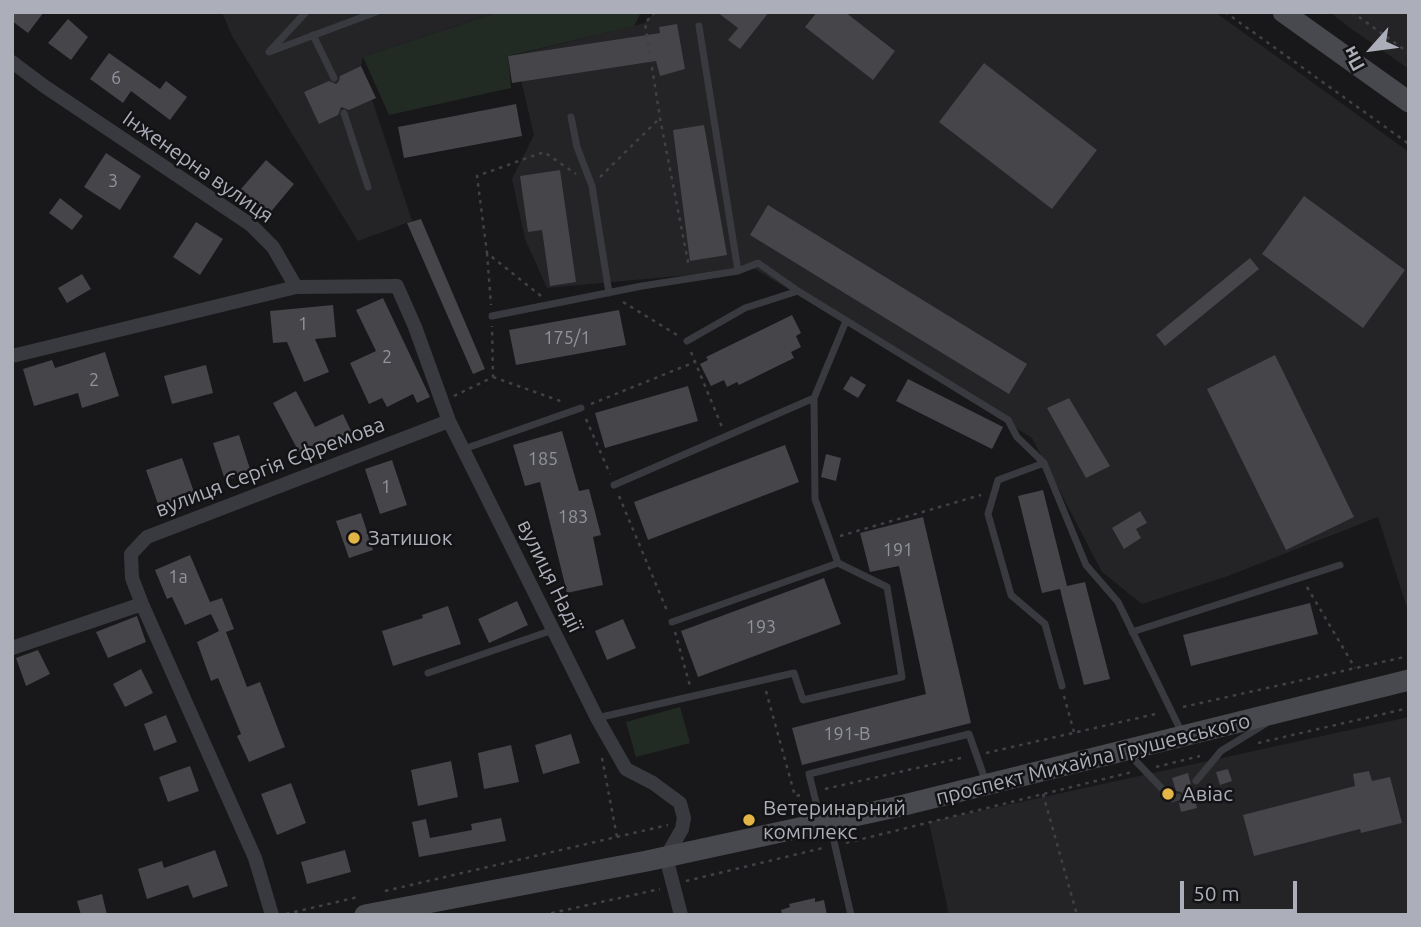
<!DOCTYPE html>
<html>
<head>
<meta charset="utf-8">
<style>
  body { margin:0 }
  #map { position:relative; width:1421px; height:927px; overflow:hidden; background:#18181a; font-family:Ubuntu,sans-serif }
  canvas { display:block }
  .frame { position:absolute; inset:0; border:14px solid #acafb9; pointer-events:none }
  .north { position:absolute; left:1337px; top:14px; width:70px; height:70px; -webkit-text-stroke:5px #131315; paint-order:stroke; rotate:242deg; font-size:19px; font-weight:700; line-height:28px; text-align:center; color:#acafb9 }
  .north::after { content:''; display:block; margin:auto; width:24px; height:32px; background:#acafb9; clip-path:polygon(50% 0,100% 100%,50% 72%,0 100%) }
  .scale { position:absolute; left:1180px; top:881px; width:117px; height:32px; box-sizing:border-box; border:4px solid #acafb9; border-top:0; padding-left:9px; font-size:21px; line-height:24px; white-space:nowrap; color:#acafb9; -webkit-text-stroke:5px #131315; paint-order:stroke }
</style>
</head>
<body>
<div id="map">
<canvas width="1421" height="927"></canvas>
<div class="frame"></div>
<div class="north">Пн</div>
<div class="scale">50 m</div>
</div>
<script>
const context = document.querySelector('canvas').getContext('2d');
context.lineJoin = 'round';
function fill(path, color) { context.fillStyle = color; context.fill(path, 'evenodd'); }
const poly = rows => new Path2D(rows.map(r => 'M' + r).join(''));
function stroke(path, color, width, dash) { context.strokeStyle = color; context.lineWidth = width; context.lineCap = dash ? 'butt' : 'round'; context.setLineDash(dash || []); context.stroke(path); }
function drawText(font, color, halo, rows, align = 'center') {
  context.font = font + ' Ubuntu,sans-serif'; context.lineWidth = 5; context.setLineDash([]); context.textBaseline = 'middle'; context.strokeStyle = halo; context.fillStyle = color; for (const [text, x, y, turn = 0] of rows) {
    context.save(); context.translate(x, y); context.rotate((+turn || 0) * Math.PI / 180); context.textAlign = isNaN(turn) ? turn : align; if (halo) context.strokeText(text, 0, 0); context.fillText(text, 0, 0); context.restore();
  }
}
const built = poly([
  [222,12,499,12,363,57,361,66,412,221,358,241,232,36],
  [654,12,1215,12,1409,152,1409,614,1378,517,1228,576,1142,604,1102,572,1032,438,755,269,547,288,525,239,512,179,534,135,515,55,645,23],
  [1330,12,1409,12,1409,69,1350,28],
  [1409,717,1409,915,949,915,929,822]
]);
const green = poly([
  [499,12,641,12,634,26,508,56,511,88,389,115,363,57],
  [680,707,690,743,636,757,626,722]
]);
const building = poly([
  [12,12,44,12,28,33,12,21],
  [717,12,769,12,740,49,728,40,738,28],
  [817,12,845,12,895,51,873,80,805,27],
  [68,19,88,37,71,60,48,43],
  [677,24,685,69,660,76,656,61,512,83,508,56,660,33,659,27],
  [109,53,160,89,166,81,187,97,170,120,131,91,123,103,90,79],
  [984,63,1097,150,1052,209,939,122],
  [361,66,376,98,349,110,341,107,338,115,319,124,304,92,329,81,336,84,339,81,340,76],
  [516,104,522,136,404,158,398,127],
  [704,125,727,255,690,261,673,130],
  [106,153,141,176,120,210,84,187],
  [266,160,294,184,269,214,241,189],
  [560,170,576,282,550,286,542,230,528,232,520,176],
  [1304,196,1405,270,1363,328,1262,254],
  [60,198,83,216,72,230,49,213],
  [768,205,1027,364,1009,394,750,235],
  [421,219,485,369,473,374,407,223],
  [196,222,223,239,200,275,173,257],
  [1250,258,1259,269,1165,346,1156,335],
  [82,274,91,289,67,303,58,288],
  [383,298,430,397,417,403,413,394,387,407,382,398,369,404,350,363,376,351,356,310],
  [333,305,336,337,315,339,329,372,304,382,287,342,273,343,270,311],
  [619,310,626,345,516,365,509,330],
  [792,315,801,333,796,336,801,347,791,352,794,358,739,385,737,382,727,387,724,380,711,386,700,364,708,360,706,357],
  [105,352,119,396,82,408,78,393,34,406,23,369,52,360,55,368],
  [1275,355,1354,517,1286,550,1207,389],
  [206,365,213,393,172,404,164,376],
  [851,376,866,385,858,398,843,389],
  [908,379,1003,427,992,449,896,401],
  [688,386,698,421,605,448,595,413],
  [296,391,315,427,343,414,354,437,337,445,335,441,302,458,273,403],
  [1069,398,1110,466,1086,478,1047,408],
  [562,431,579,491,589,489,601,535,593,537,603,585,567,593,540,482,525,486,513,445],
  [239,435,251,472,225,480,213,443],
  [785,445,799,482,648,540,634,502],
  [826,454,841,458,836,481,821,477],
  [182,458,195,495,159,507,146,470],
  [392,460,407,505,380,514,365,469],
  [1043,490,1067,586,1085,582,1110,679,1084,685,1060,589,1042,593,1018,496],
  [1140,511,1147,523,1136,529,1141,538,1124,549,1112,528],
  [361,513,373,550,349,558,336,521],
  [923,517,971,723,802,765,792,728,926,694,899,566,870,572,860,533],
  [190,555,210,602,222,598,234,629,226,632,247,687,260,682,285,747,249,762,237,736,241,734,218,678,211,681,197,642,219,631,211,614,185,625,172,597,167,599,155,570],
  [824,578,841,624,698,677,681,631],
  [517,601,528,625,489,643,478,619],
  [1310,603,1318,634,1191,666,1183,635],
  [448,606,461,644,393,666,382,631,423,618,422,615],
  [137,616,146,642,108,658,96,632],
  [623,619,636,648,607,660,595,631],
  [38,650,50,674,26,686,16,658],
  [141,669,153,693,125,707,113,684],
  [166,715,177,742,154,751,144,724],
  [571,734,580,763,543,774,535,745],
  [511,745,519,782,484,789,478,753],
  [451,761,458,797,418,806,411,770],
  [190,766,199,791,168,802,159,777],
  [1228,769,1232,781,1220,785,1216,772],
  [1369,771,1372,781,1390,777,1402,823,1361,833,1360,829,1254,856,1243,815,1355,786,1353,774],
  [1188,773,1197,808,1181,812,1179,803,1183,801,1184,796,1181,792,1176,791,1172,778],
  [291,783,306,823,277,835,261,794],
  [501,818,506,841,419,857,412,822,426,819,430,838,472,830,471,824],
  [215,850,228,886,193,898,188,885,147,899,138,869,162,861,164,868],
  [345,850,351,872,307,884,301,862],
  [102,894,107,915,81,915,77,901],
  [815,898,815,902,824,900,827,915,782,915,781,910,790,907,789,904]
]);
const path = poly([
  [655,12,645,23,660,118,689,267],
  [1225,12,1409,144],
  [1352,12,1409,53],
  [600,177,660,118],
  [487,253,491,305],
  [541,296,487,253,477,176,544,152,576,174],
  [623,302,677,335],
  [691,352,722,427],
  [493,377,563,402],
  [454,396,493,377,492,326],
  [591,404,695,362],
  [586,419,610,474],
  [619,496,668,613],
  [840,536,981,495],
  [1307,587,1355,668],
  [675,632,690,686],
  [766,691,795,796,802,795],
  [1064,696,1074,732],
  [1183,707,1409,656],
  [1258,743,1409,708],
  [986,753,1160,713],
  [602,758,617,837],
  [1156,767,1200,756],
  [825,789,965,757],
  [1043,794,1077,915],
  [846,843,1132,772],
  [686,881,823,848],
  [385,891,668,825],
  [286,914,358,897],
  [543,915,660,889]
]);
const lane = poly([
  [306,12,269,52,376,12],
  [699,26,738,271],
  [313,35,334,78],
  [344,113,368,187],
  [571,117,577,147,592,186,609,293],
  [492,316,642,286,738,271,758,263,798,291,1008,420,1017,437,1044,463,1086,565,1118,602,1183,735],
  [687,341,745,308,798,291],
  [464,449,581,408],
  [1044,463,998,480,988,514,1011,595,1045,624,1062,686],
  [614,485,814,398,846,321],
  [672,622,838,563,815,499,814,398],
  [1132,632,1340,565],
  [428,673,553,630],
  [597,718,794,673,803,700,902,677,887,587,838,563],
  [1128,753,1172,799,1178,797],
  [1196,781,1221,751,1265,724],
  [821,822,809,774,969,734,986,782],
  [830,824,851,915]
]);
const street = poly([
  [12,62,44,86,251,225,273,247,296,287,397,286,415,327,449,421,597,718,626,769,653,783,680,803,684,818,682,829,666,857,681,915],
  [12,356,296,287],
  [142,604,255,858,272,915],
  [12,648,142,604,132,578,131,554,147,537,449,421]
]);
const secondary = poly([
  [1283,12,1409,102],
  [365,915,647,861,896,807,1409,680]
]);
const markers = [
  [354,538,7,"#e3b547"],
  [1168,794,7,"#e3b547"],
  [749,820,7,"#e3b547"]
];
const numberNames = [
  ["6",116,78],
  ["3",113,181],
  ["1",303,324],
  ["175/1",567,338],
  ["2",387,357],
  ["2",94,380],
  ["185",543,459],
  ["1",386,487],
  ["183",573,517],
  ["191",898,550],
  ["1а",178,577],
  ["193",761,627],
  ["191-В",847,734]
];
const streetNames = [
  ["Інженерна вулиця",198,167,35],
  ["вулиця Сергія Єфремова",270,467,-21],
  ["вулиця Надії",550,576,64],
  ["проспект Михайла Грушевського",1093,759,-14]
];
const poiNames = [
  ["Затишок",368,538],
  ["Авіас",1182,794],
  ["Ветеринарний",763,808],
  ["комплекс",763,832]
];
fill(built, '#242427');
fill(green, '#222a24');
fill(building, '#45454a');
stroke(path, '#404146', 2.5, [3.5, 5]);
stroke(lane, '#393a3f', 7);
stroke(street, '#393a3f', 14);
stroke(secondary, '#48494e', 21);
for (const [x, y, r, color] of markers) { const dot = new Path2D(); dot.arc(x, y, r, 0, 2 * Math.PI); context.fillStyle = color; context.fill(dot); stroke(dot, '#131315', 2.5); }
drawText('18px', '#92949d', null, numberNames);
drawText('21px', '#acafb9', '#131315', streetNames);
drawText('21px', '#acafb9', '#131315', poiNames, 'left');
</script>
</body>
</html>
